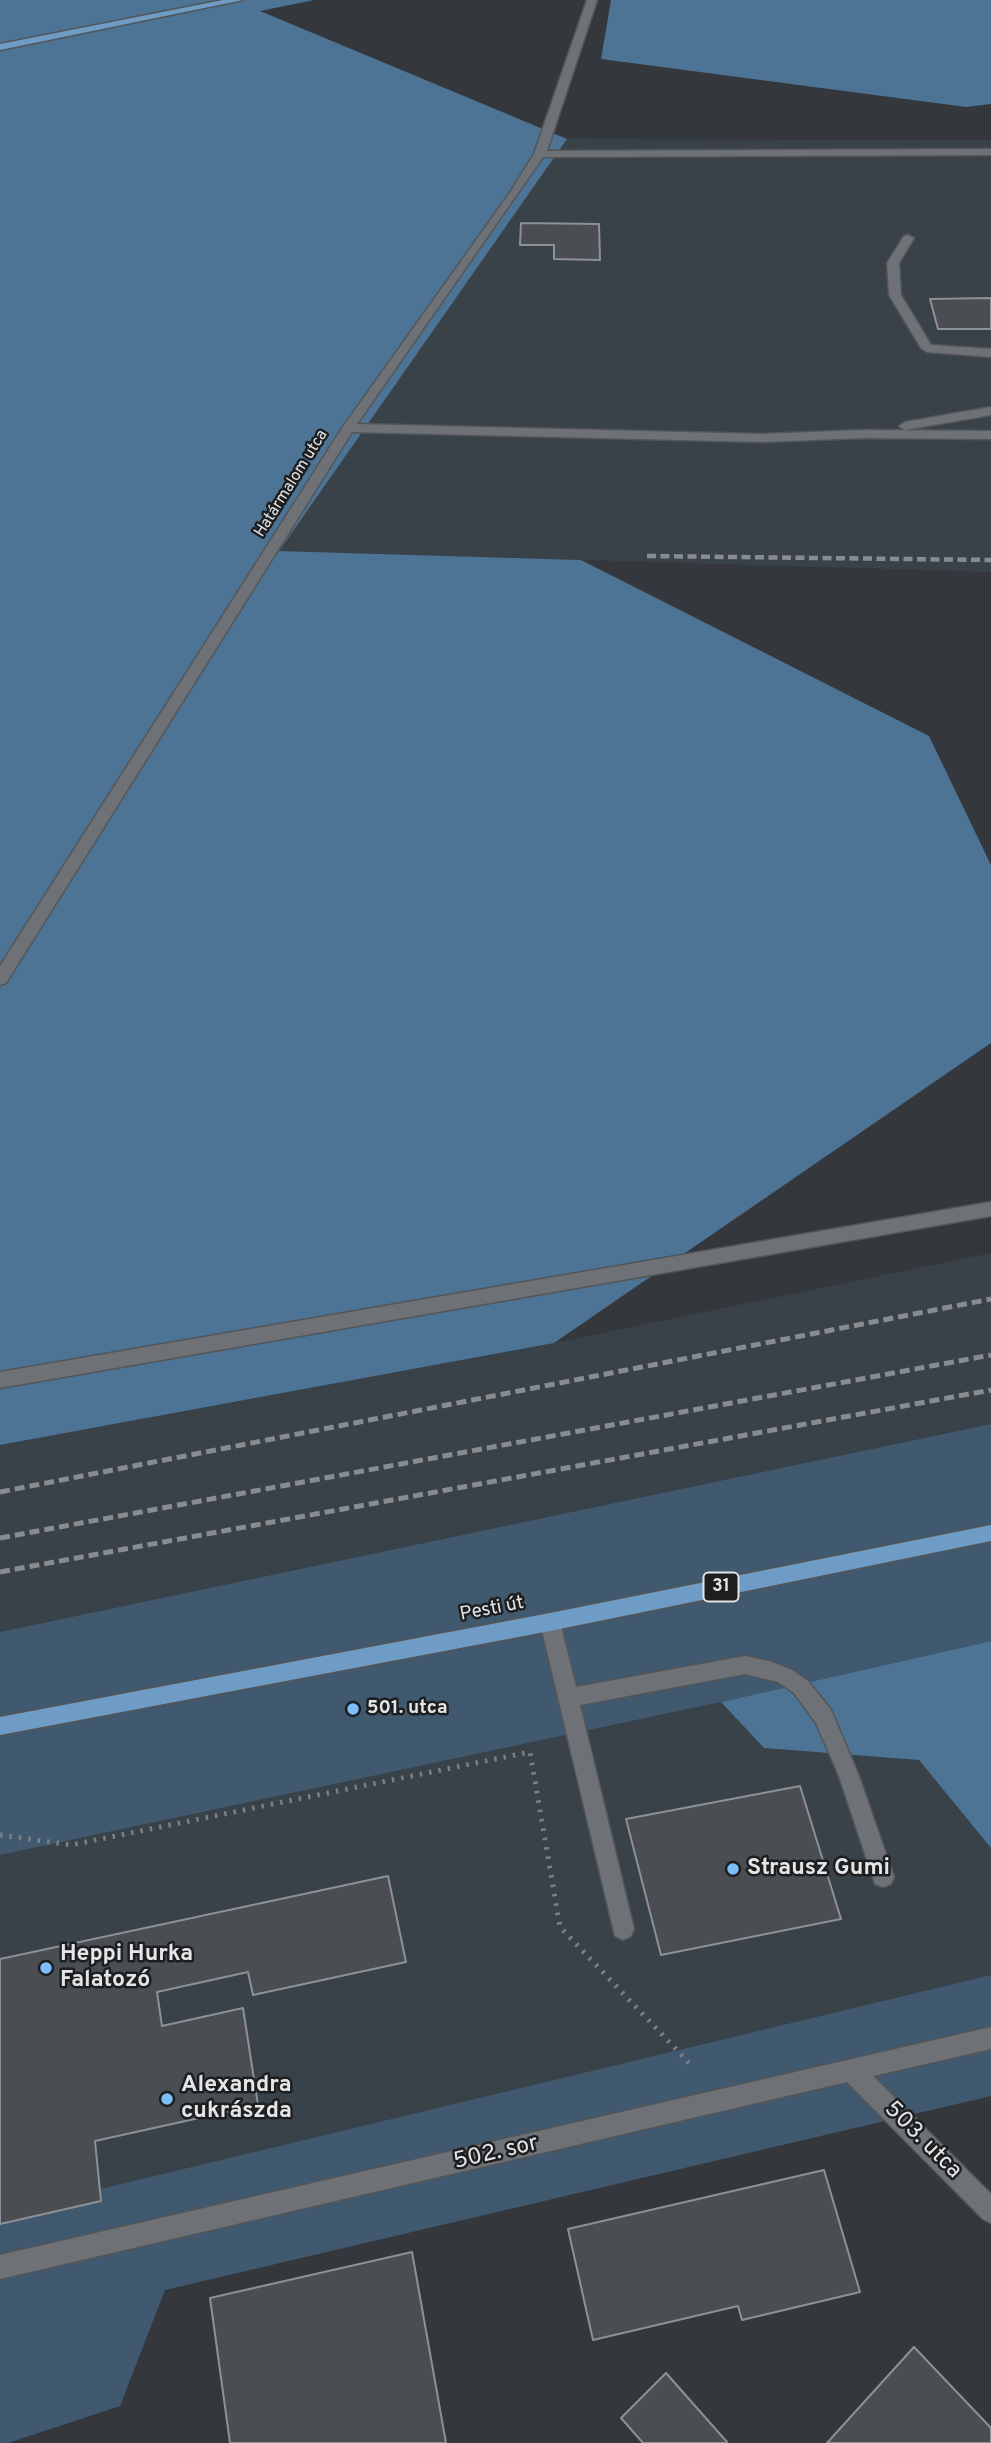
<!DOCTYPE html>
<html>
<head>
<meta charset="utf-8">
<style>
  body { margin:0 }
  canvas { display:block; background:#34373b }
</style>
</head>
<body>
<canvas width="991" height="2443"></canvas>
<script>
const context = document.querySelector('canvas').getContext('2d');
context.lineJoin = 'round';
function fill(path, color) { context.fillStyle = color; context.fill(path, 'evenodd'); }
const poly = rows => new Path2D(rows.map(r => 'M' + r).join(''));
function stroke(path, color, width, dash) { context.strokeStyle = color; context.lineWidth = width; context.lineCap = dash ? 'butt' : 'round'; context.setLineDash(dash || []); context.stroke(path); }
function drawText(font, color, halo, rows, align = 'center') {
  context.font = font + ' Overpass,sans-serif'; context.lineWidth = 5; context.setLineDash([]); context.textBaseline = 'middle'; context.strokeStyle = halo; context.fillStyle = color; for (const [text, x, y, turn = 0] of rows) {
    context.save(); context.translate(x, y); context.rotate((+turn || 0) * Math.PI / 180); context.textAlign = isNaN(turn) ? turn : align; if (halo) context.strokeText(text, 0, 0); context.fillText(text, 0, 0); context.restore();
  }
}
const built = poly([
  [567,139,991,140,991,572,278,551],
  [991,1253,991,1424,0,1632,0,1445,554,1343],
  [721,1702,764,1748,919,1760,991,1848,991,1975,0,2213,0,1855]
]);
const green = poly([
  [991,1424,991,1641,721,1702,0,1855,0,1632],
  [991,1975,991,2096,165,2290,120,2406,8,2443,0,2443,0,2213]
]);
const forest = poly([
  [0,0,314,0,260,11,567,139,279,551,581,560,929,736,991,865,991,1043,554,1343,0,1445],
  [611,0,991,0,991,104,966,107,601,59],
  [991,1641,991,1848,919,1760,764,1748,721,1702]
]);
const building = poly([
  [521,223,599,224,600,260,554,259,554,245,520,245,521,223],
  [991,298,991,329,938,329,930,299,991,298],
  [800,1786,841,1919,661,1955,626,1819,800,1786],
  [388,1876,406,1962,253,1995,248,1972,157,1992,162,2026,243,2008,258,2105,95,2141,101,2201,0,2224,0,1959,388,1876],
  [824,2170,860,2292,742,2320,738,2306,593,2340,568,2229,824,2170],
  [412,2252,446,2443,230,2443,210,2298,412,2252],
  [914,2347,991,2428,991,2443,827,2443,914,2347],
  [666,2373,727,2442,726,2443,643,2443,621,2418,666,2373]
]);
const path = poly([
  [0,1835,71,1845,530,1752,560,1927,691,2065]
]);
const minor = poly([
  [587,0,597,0,547,151,991,149,991,155,543,157,357,424,762,434,864,430,991,431,991,439,864,438,762,442,352,432,6,983,0,985,0,966,342,428,509,194,534,154,587,0],
  [908,235,914,238,899,263,901,295,931,345,991,349,991,357,927,352,921,348,889,295,887,263,904,236,908,235],
  [991,407,991,415,905,430,899,426,905,422,991,407],
  [991,1202,991,1216,0,1388,0,1372,991,1202],
  [550,1613,557,1616,560,1622,576,1687,745,1656,772,1662,792,1670,808,1681,831,1710,859,1776,894,1877,891,1884,883,1887,875,1884,839,1776,816,1723,794,1693,778,1682,745,1674,580,1705,634,1929,631,1936,623,1940,615,1936,540,1622,543,1616,550,1613],
  [991,2027,991,2049,873,2076,991,2194,991,2223,983,2219,847,2082,0,2279,0,2255,991,2027]
]);
const major = poly([
  [223,0,243,0,0,50,0,44,223,0],
  [991,1525,991,1541,550,1631,0,1735,0,1717,550,1613,991,1525]
]);
const railFar1 = poly([
  [647,556,991,560]
]);
const rail = poly([
  [0,1492,991,1299],
  [0,1538,991,1355],
  [0,1572,991,1390]
]);
const markers = [
  [353,1709,7,"#7cbef9"],
  [733,1869,7,"#7cbef9"],
  [46,1968,7,"#7cbef9"],
  [167,2099,7,"#7cbef9"]
];
const farStreetnames = [
  ["Határmalom utca",292,484,-58]
];
const shields = [
  [721,1587,35]
];
const shieldNames = [
  ["31",721,1587]
];
const streetNames = [
  ["Pesti út",492,1610,-11]
];
const poiNames = [
  ["501. utca",367,1709]
];
const nearPoinames = [
  ["Strausz Gumi",747,1869],
  ["Heppi Hurka",60,1955],
  ["Falatozó",60,1981],
  ["Alexandra",181,2086],
  ["cukrászda",181,2112]
];
const nearStreetnames = [
  ["503. utca",922,2141,45],
  ["502. sor",496,2154,-13]
];
fill(built, '#394149');
fill(green, '#40596f');
fill(forest, '#4d7395');
fill(building, '#4a4d51');
stroke(building, '#8d9195', 2);
stroke(minor, '#535659', 3);
stroke(major, '#535659', 3);
stroke(path, '#7d8083', 5, [2.5, 7]);
fill(minor, '#6e7276');
fill(major, '#6e9cc5');
stroke(railFar1, '#898c8f', 4.5, [9, 4.5]);
stroke(rail, '#898c8f', 5, [10, 5]);
for (const [x, y, r, color] of markers) { const dot = new Path2D(); dot.arc(x, y, r, 0, 2 * Math.PI); context.fillStyle = color; context.fill(dot); stroke(dot, '#1d1e20', 2.5); }
drawText('16px', '#e3e5e7', '#1d1e20', farStreetnames);
for (const [x, y, w] of shields) { const box = new Path2D(); box.roundRect(x - w / 2, y - 14.5, w, 29, 5); context.fillStyle = '#1d1e20'; context.fill(box); stroke(box, '#e3e5e7', 2); }
drawText('bold 18px', '#e3e5e7', null, shieldNames);
drawText('19px', '#e3e5e7', '#1d1e20', streetNames);
drawText('bold 19px', '#e3e5e7', '#1d1e20', poiNames, 'left');
drawText('bold 23px', '#e3e5e7', '#1d1e20', nearPoinames, 'left');
drawText('23px', '#e3e5e7', '#1d1e20', nearStreetnames);
</script>
</body>
</html>
